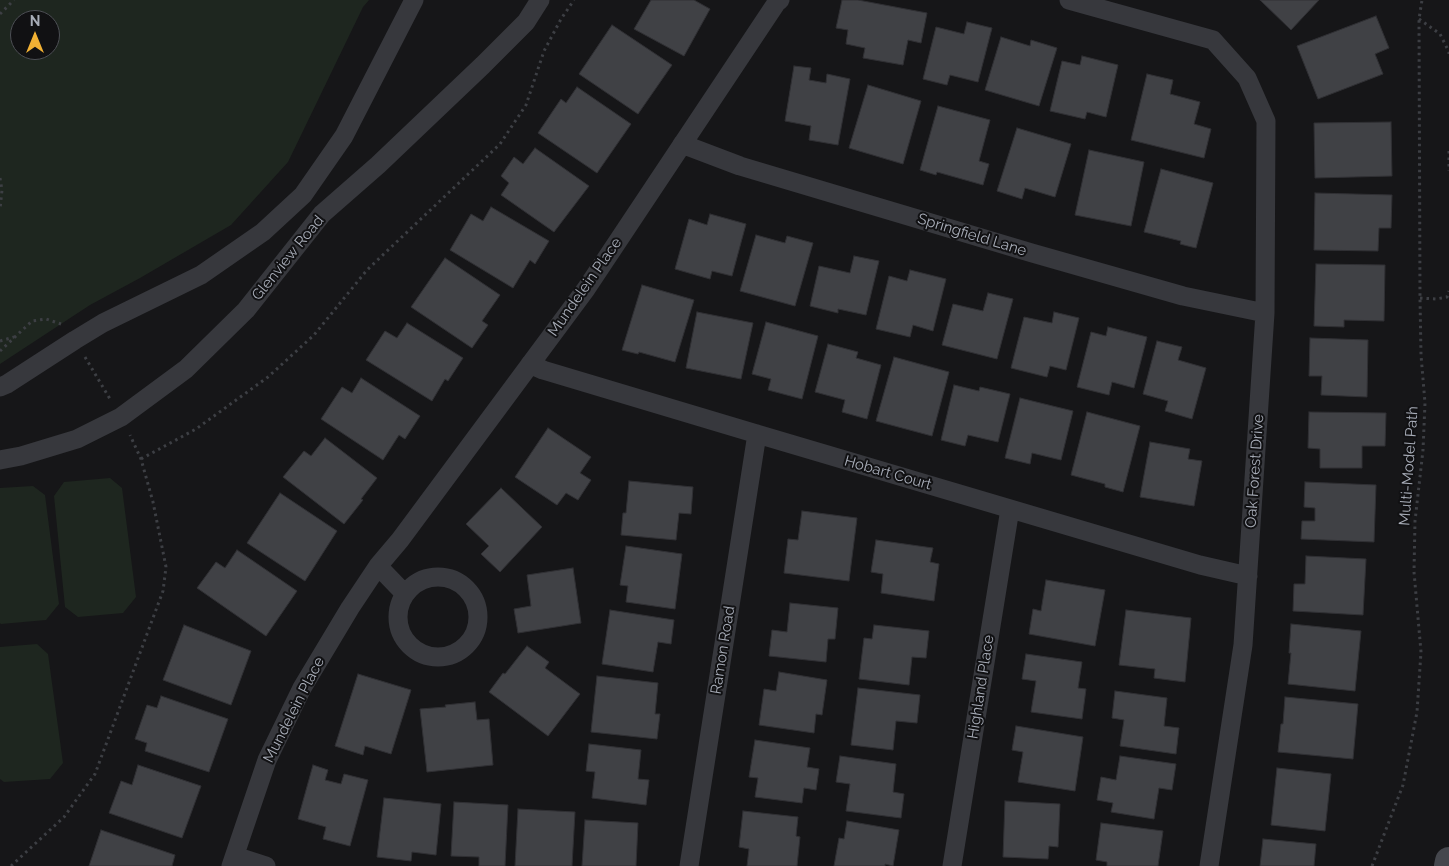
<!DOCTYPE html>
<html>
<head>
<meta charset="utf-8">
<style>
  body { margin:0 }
  #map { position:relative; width:1449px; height:866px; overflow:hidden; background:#161618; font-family:Raleway,sans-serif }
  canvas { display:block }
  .north { position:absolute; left:10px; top:10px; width:50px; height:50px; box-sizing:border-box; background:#111113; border:1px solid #4d4f55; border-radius:50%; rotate:0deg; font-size:14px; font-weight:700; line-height:20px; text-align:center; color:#a8adb8 }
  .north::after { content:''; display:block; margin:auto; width:18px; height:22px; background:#f2b134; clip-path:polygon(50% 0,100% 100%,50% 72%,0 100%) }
</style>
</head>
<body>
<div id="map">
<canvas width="1449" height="866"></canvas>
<div class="north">N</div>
</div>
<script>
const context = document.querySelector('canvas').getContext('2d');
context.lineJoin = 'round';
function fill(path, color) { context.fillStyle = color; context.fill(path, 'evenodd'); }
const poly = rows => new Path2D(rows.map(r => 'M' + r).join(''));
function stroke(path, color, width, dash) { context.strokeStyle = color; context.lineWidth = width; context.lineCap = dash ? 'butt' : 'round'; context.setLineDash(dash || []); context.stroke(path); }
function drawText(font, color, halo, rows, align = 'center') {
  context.font = font + ' Raleway,sans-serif'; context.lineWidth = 4; context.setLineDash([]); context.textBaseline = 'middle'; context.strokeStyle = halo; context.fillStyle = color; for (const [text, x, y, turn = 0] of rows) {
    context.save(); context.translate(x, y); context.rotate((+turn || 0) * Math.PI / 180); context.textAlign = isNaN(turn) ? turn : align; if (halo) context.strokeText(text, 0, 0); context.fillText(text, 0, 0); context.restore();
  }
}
const green = poly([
  [0,0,369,0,363,7,288,162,231,225,140,278,90,305,0,364],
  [20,20,50,20,50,50,20,50],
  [110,478,122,488,136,597,123,613,78,617,65,607,54,496,64,482],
  [33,486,45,495,59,604,46,620,1,624,0,623,0,488],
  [37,644,48,654,63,763,50,779,4,782,0,779,0,647]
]);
const building = poly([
  [651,0,694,0,710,9,684,56,634,29,651,0],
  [842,0,858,0,927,13,921,43,908,40,903,65,863,58,865,48,846,44,848,30,836,28,842,0],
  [1260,0,1319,0,1291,30,1260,0],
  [1376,16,1389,48,1375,54,1383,74,1318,99,1297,46,1376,16],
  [967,22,992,28,978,82,950,75,947,85,923,79,936,27,964,34,967,22],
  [612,25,672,65,638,114,579,74,612,25],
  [1001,37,1030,46,1031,40,1057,48,1039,106,985,90,1001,37],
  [1082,56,1118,65,1106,117,1087,112,1085,119,1050,111,1062,61,1080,65,1082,56],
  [794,66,811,68,809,80,826,83,827,74,850,79,838,145,809,140,811,126,785,121,794,66],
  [1147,74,1173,80,1170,94,1200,102,1194,124,1211,129,1204,158,1131,140,1147,74],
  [868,85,921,101,903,164,849,148,868,85],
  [577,87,631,124,597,173,538,133,561,99,566,103,577,87],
  [938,106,990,120,979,161,989,164,983,185,937,172,936,175,920,170,938,106],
  [1391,122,1392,176,1315,178,1314,123,1391,122],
  [1017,128,1071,144,1055,197,1025,188,1022,199,997,191,1017,128],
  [535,148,589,186,554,232,501,195,509,183,501,176,514,157,523,164,535,148],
  [1089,150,1144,162,1131,226,1075,215,1089,150],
  [1161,169,1213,183,1196,248,1180,244,1181,241,1144,232,1161,169],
  [1315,193,1392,195,1391,228,1379,228,1378,251,1314,250,1315,193],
  [491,207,549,241,535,264,530,260,513,288,450,250,471,214,483,221,491,207],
  [710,214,746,224,732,276,712,271,710,279,675,269,689,219,707,225,710,214],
  [756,235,785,243,787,236,813,243,795,306,740,291,756,235],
  [854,256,879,261,866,315,838,309,838,313,810,306,819,266,850,273,854,256],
  [445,258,500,295,482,321,488,325,472,348,411,307,445,258],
  [1316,264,1385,265,1384,321,1344,320,1344,327,1314,326,1316,264],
  [910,270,946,279,933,331,913,325,910,337,876,329,889,276,907,281,910,270],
  [642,285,694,300,675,362,639,352,638,354,622,350,642,285],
  [988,293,1013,299,997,359,942,345,953,304,983,311,988,293],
  [697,312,753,323,741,379,686,368,697,312],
  [1054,312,1079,318,1066,370,1050,366,1047,377,1011,368,1024,317,1052,323,1054,312],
  [766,322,818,336,802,399,768,390,771,379,752,374,766,322],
  [407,323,463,358,448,381,445,379,432,401,366,360,385,331,397,338,407,323],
  [1108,327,1147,337,1134,388,1112,382,1109,395,1077,387,1091,332,1106,336,1108,327],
  [1310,338,1368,340,1367,397,1321,395,1322,376,1309,376,1310,338],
  [1157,341,1182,347,1178,360,1206,368,1192,419,1165,411,1168,401,1143,394,1157,341],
  [828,344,858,352,856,358,881,365,867,419,842,412,845,400,815,392,828,344],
  [894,357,949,372,932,436,876,421,894,357],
  [361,378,420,416,405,439,399,435,383,460,321,419,342,387,352,393,361,378],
  [954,385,979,391,980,387,1010,394,998,442,968,435,965,446,941,440,954,385],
  [1020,398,1073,411,1061,460,1032,453,1030,464,1005,458,1020,398],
  [1087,412,1140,426,1123,492,1105,487,1105,484,1071,475,1087,412],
  [1309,412,1386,413,1385,446,1362,446,1362,468,1320,468,1320,449,1308,448,1309,412],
  [548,428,591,457,580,473,591,480,578,500,566,493,557,505,515,477,548,428],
  [325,438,377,478,361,499,363,500,344,524,283,477,304,451,311,456,325,438],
  [1150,442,1190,449,1188,459,1202,461,1194,506,1140,497,1150,442],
  [629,481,693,487,691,514,679,513,676,540,621,535,623,513,626,513,629,481],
  [1305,482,1376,485,1374,542,1301,539,1302,521,1315,521,1315,508,1304,507,1305,482],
  [501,488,542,527,500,572,481,554,489,546,466,524,501,488],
  [280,493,337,531,305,581,247,543,280,493],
  [802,511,857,518,849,581,784,573,788,539,798,540,802,511],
  [876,540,933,548,930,562,939,564,934,601,881,593,883,574,871,572,876,540],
  [626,546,682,554,675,609,626,602,628,586,620,585,626,546],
  [237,550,297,591,266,636,197,588,216,562,225,568,237,550],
  [1306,556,1366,559,1363,615,1293,611,1294,584,1305,584,1306,556],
  [573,568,581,623,518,633,514,609,531,606,527,575,573,568],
  [1046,580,1105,590,1095,646,1029,634,1033,609,1041,611,1046,580],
  [790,603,838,608,835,639,828,639,826,662,769,656,772,630,787,632,790,603],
  [610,610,674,620,671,644,658,642,653,672,602,664,610,610],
  [1126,610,1191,618,1185,682,1154,678,1155,669,1119,665,1126,610],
  [1291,624,1361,631,1355,691,1288,684,1291,653,1289,653,1291,624],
  [184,625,251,651,231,705,163,680,184,625],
  [874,625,929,631,926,658,912,657,909,685,859,679,864,638,872,639,874,625],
  [527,646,549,662,545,668,580,694,548,736,489,692,503,673,505,674,527,646],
  [1026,654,1082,662,1078,688,1086,689,1082,719,1031,712,1036,681,1022,679,1026,654],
  [779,672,827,680,822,715,816,714,814,733,759,725,764,689,776,691,779,672],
  [358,674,411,690,391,754,365,746,363,755,335,746,358,674],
  [597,676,658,683,655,714,660,714,657,739,591,732,597,676],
  [858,688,920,695,917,723,896,721,893,750,851,745,858,688],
  [1115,691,1167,698,1164,726,1179,728,1176,754,1120,746,1124,720,1112,718,1115,691],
  [161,696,228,719,209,772,145,751,147,743,135,739,147,705,157,708,161,696],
  [1285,697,1358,704,1353,759,1278,752,1281,724,1283,724,1285,697],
  [475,702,477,720,489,719,493,765,427,772,420,709,446,707,445,705,475,702],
  [1016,726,1083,737,1075,791,1018,782,1023,752,1012,750,1016,726],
  [755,740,810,748,807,767,819,769,816,790,804,788,802,803,755,797,758,778,749,777,755,740],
  [589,744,641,750,638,779,649,780,646,805,592,798,595,772,586,771,589,744],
  [840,756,896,764,893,792,904,794,901,818,846,811,850,784,836,782,840,756],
  [1120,756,1176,764,1172,790,1159,788,1154,819,1111,812,1113,803,1097,800,1101,777,1116,780,1120,756],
  [138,765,201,786,182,838,109,813,121,781,132,785,138,765],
  [313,765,328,770,325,780,341,784,344,774,368,780,350,846,323,839,326,827,298,819,313,765],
  [1277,768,1331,774,1325,831,1271,825,1277,768],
  [384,798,441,804,436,855,412,852,411,861,377,857,384,798],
  [1005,801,1060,804,1058,847,1049,846,1048,859,1003,857,1005,801],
  [454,802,508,805,505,866,479,866,479,857,451,856,454,802],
  [518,809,575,812,572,866,515,866,518,809],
  [743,811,798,817,796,836,800,837,797,866,747,866,749,849,739,847,743,811],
  [585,820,638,823,636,866,582,866,585,820],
  [847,821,899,830,893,866,885,864,885,866,834,866,839,838,844,839,847,821],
  [1101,823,1163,831,1158,866,1107,866,1107,862,1096,860,1101,823],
  [101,830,175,855,172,866,89,866,101,830],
  [1263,839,1316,844,1314,866,1260,866,1263,839]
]);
const path = poly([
  [0,14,14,0],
  [1419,19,1440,34,1449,52,1449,54],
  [1449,151,1449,171],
  [0,178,2,190,0,209],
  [1420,298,1436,299,1447,297,1449,291],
  [0,341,14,337],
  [0,351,32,321,46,319,61,324],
  [85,357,110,399],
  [141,459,196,429,268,377,314,335,367,270,500,144,526,105,544,51,561,19,574,0],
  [11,866,64,817,95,774,163,591,166,567,153,502,141,459,130,435],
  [1372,866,1403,785,1417,712,1421,652,1414,572,1415,521,1423,450,1425,403,1421,355,1420,298,1419,19,1422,0]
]);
const minor = poly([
  [1069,0,1213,40,1247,78,1266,121,1265,313,1243,645,1209,866],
  [682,144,740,166,1032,253,1183,296,1265,313],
  [530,364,543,370,757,434,1200,565,1248,576],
  [0,387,7,384,75,340,103,323,201,275,263,232,303,195,344,136,414,0],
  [0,460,21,456,77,439,121,417,186,369,246,310,322,214,378,165,483,65,526,22,540,0],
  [378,566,405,594],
  '398 617a40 40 0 1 1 80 0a40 40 0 1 1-80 0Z',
  [235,856,266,866],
  [231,866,267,760,302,688,350,608,378,566,400,540,586,289,777,2,780,0],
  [689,866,757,434],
  [952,866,1010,509]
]);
const secondary = poly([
  [1448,866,1449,861]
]);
const streetNames = [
  ["Springfield Lane",972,235,17],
  ["Glenview Road",288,258,-51],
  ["Mundelein Place",585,287,-55],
  ["Multi-Model Path",1409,466,-86],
  ["Oak Forest Drive",1255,471,-86],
  ["Hobart Court",888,473,16],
  ["Ramon Road",723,650,-81],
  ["Highland Place",981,687,-81],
  ["Mundelein Place",294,710,-63]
];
fill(green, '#1e261f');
fill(building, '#404145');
stroke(building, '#303034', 1);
stroke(path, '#3d3f44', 3, [2.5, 4]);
stroke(minor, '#37383d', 19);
stroke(secondary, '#45474d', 28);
drawText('15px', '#a8adb8', '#111113', streetNames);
</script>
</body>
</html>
